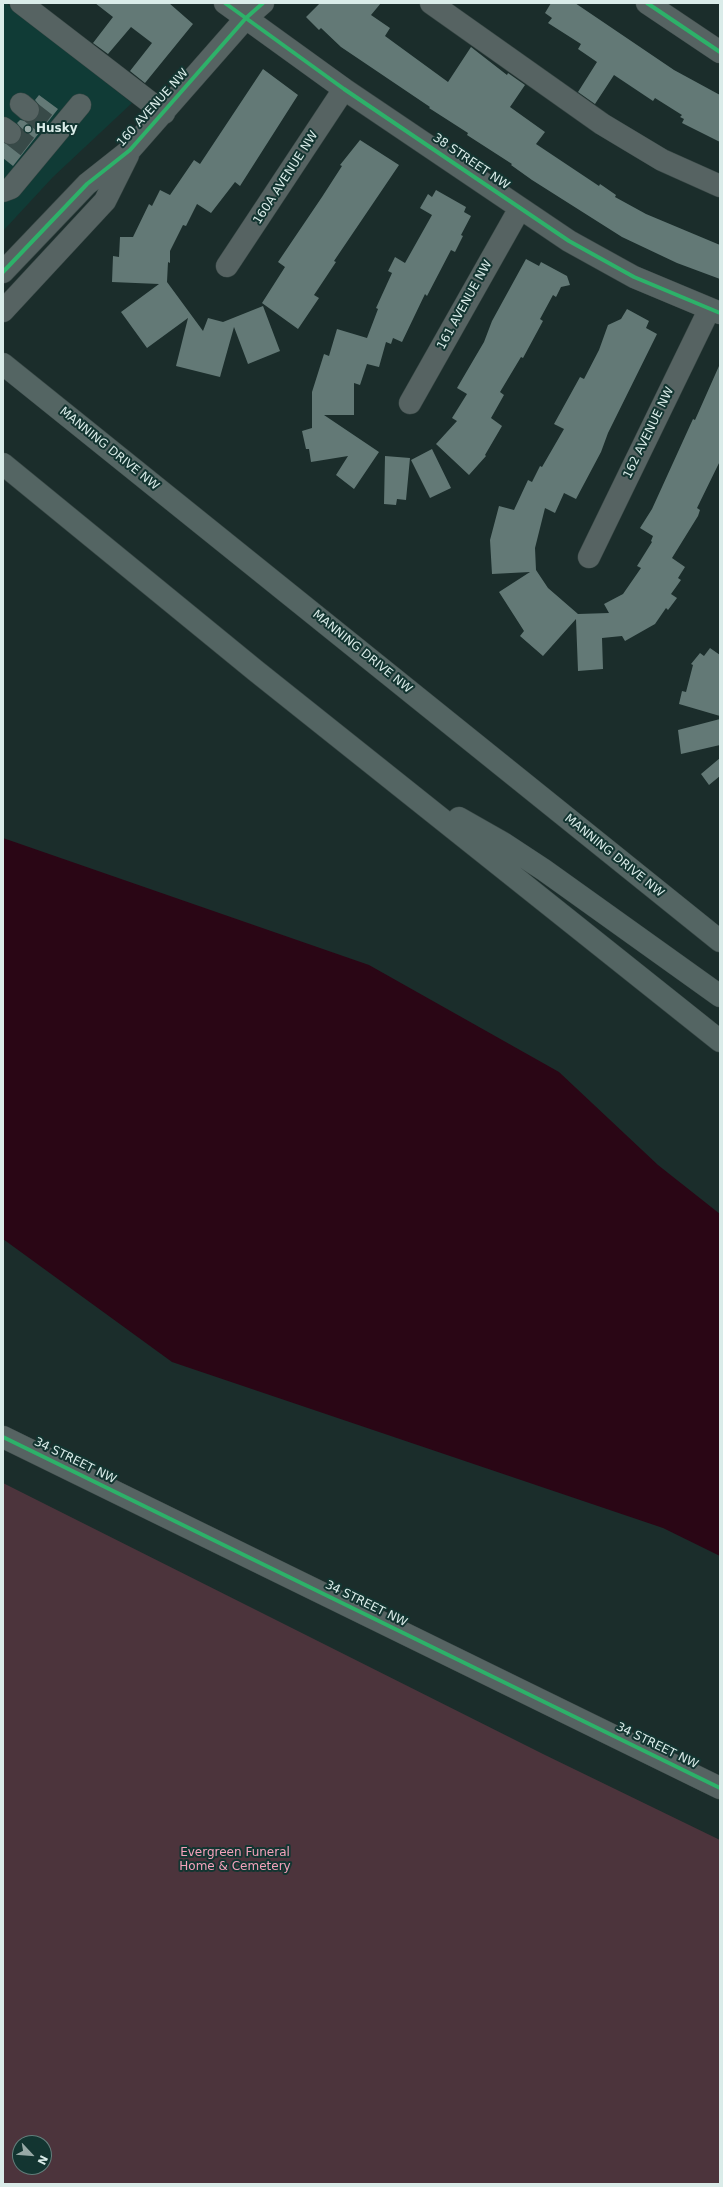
<!DOCTYPE html>
<html>
<head>
<meta charset="utf-8">
<style>
  body { margin:0 }
  #map { position:relative; width:723px; height:2187px; overflow:hidden; background:#1b2d2b; font-family:"DejaVu Sans",sans-serif }
  canvas { display:block }
  .frame { position:absolute; inset:0; border:4px solid #daece9; pointer-events:none }
  .north { position:absolute; left:12px; top:2135px; width:40px; height:40px; box-sizing:border-box; background:#133531; border:1px solid #637e7b; border-radius:50%; rotate:116deg; font-size:11px; font-weight:700; line-height:16px; text-align:center; color:#daece9 }
  .north::after { content:''; display:block; margin:auto; width:14px; height:18px; background:#97a9a6; clip-path:polygon(50% 0,100% 100%,50% 72%,0 100%) }
</style>
</head>
<body>
<div id="map">
<canvas width="723" height="2187"></canvas>
<div class="frame"></div>
<div class="north">N</div>
</div>
<script>
const context = document.querySelector('canvas').getContext('2d');
context.lineJoin = 'round';
function fill(path, color) { context.fillStyle = color; context.fill(path, 'evenodd'); }
const poly = rows => new Path2D(rows.map(r => 'M' + r).join(''));
function stroke(path, color, width, dash) { context.strokeStyle = color; context.lineWidth = width; context.lineCap = dash ? 'butt' : 'round'; context.setLineDash(dash || []); context.stroke(path); }
function drawText(font, color, halo, rows, align = 'center') {
  context.font = font + ' "DejaVu Sans",sans-serif'; context.lineWidth = 4; context.setLineDash([]); context.textBaseline = 'middle'; context.strokeStyle = halo; context.fillStyle = color; for (const [text, x, y, turn = 0] of rows) {
    context.save(); context.translate(x, y); context.rotate((+turn || 0) * Math.PI / 180); context.textAlign = isNaN(turn) ? turn : align; if (halo) context.strokeText(text, 0, 0); context.fillText(text, 0, 0); context.restore();
  }
}
const built = poly([
  [3,3,6,3,132,103,53,177,3,231]
]);
const green = poly([
  [3,1483,543,1754,720,1840,720,2184,3,2184],
  [20,2143,44,2143,44,2167,20,2167]
]);
const water = poly([
  [3,838,369,965,559,1072,658,1165,720,1214,720,1556,663,1528,172,1362,3,1239]
]);
const building = poly([
  [95,3,169,3,193,24,145,83,130,71,152,43,131,27,108,54,93,43,113,17],
  [320,3,381,3,371,15,390,28,385,36,448,82,471,47,507,75,508,73,525,85,510,107,545,132,536,144,599,186,600,184,603,186,616,195,615,197,646,214,720,245,720,279,677,263,622,237,532,180,511,165,512,164,467,135,468,133,429,108,430,107,341,47,321,28,319,30,306,17],
  [551,3,575,3,674,70,720,95,720,142,682,123,684,119,680,117,682,115,655,98,653,101,614,75,595,104,578,92,597,62,578,49,581,44,548,23,552,18,545,13],
  [263,69,298,95,240,186,235,182,211,213,197,204,186,226,183,225,170,251,170,263,168,262,167,282,203,331,208,318,223,322,263,306,280,351,248,364,234,327,220,377,176,366,188,318,147,348,121,312,159,284,112,282,113,256,119,257,120,237,133,237,149,204,152,206,160,190,170,195,194,160,200,164],
  [39,95,58,109,13,166,3,158,3,143,15,144,20,140,21,128,17,123,20,120,32,122,38,118,40,106,35,100],
  [360,140,399,165,334,261,336,262,314,295,319,298,298,329,262,303,285,267,278,262,322,197,342,166,340,165],
  [436,190,466,207,464,212,471,216,461,235,463,236,455,252,451,250,427,296,425,294,402,342,393,338,391,344,386,342,379,367,367,364,360,385,354,383,354,415,324,415,379,452,354,489,336,475,348,456,311,462,309,449,306,449,302,431,312,428,312,392,324,354,329,356,337,329,367,338,378,309,376,308,392,273,388,271,395,257,405,263,432,215,420,208,428,194,432,197],
  [526,259,539,266,541,262,567,276,570,285,561,287,556,297,553,295,540,319,543,321,523,358,521,357,500,392,504,395,491,418,502,426,485,455,486,456,469,475,436,444,457,421,452,418,467,394,457,388,484,342,492,321],
  [627,309,649,321,646,328,657,334,608,433,601,452,576,499,564,493,555,513,545,508,535,548,536,570,548,588,578,614,609,613,604,604,623,594,641,568,637,566,652,542,651,541,653,536,640,528,652,509,693,419,695,420,719,366,720,461,697,508,700,510,698,516,672,558,685,567,678,578,681,580,671,594,677,598,668,610,666,608,655,624,625,641,622,636,602,638,603,669,578,671,576,619,543,656,520,636,524,631,499,592,530,572,492,574,490,540,499,506,514,510,528,480,532,482,540,466,542,467,564,429,554,424,580,377,584,379,599,350,608,325,621,319],
  [432,449,451,488,430,498,411,460],
  [385,456,410,458,406,500,397,499,396,505,384,504],
  [710,648,720,655,720,716,679,704,682,691,686,692,693,665,691,664,700,653,704,656],
  [720,719,720,745,681,754,678,730],
  [720,758,720,776,709,785,701,774]
]);
const minorTunnel = poly([
  [28,110,46,124],
  [10,133,28,147]
]);
const minor = poly([
  [21,3,164,113],
  [225,3,344,89,569,241,634,277,720,313],
  [431,3,602,124,662,160,720,186],
  [647,3,720,52],
  [21,104,28,110],
  [3,128,10,133],
  [3,191,11,188,80,105],
  [227,266,344,89],
  [3,272,87,184,130,150,246,18,263,3],
  [3,311,105,201,128,155],
  [410,403,520,208],
  [589,557,709,310],
  [3,1437,720,1788]
]);
const major = poly([
  [3,364,720,941],
  [3,464,256,671,720,1041],
  [459,818,503,843,544,870,720,996]
]);
const cycleway = poly([
  [225,3,344,89,569,241,634,277,720,313],
  [647,3,720,52],
  [3,272,87,184,130,150,246,18,263,3],
  [3,1437,720,1788]
]);
const markers = [
  [28,129,4,"#97a9a6"]
];
const streetNames = [
  ["160 AVENUE NW",153,108,-48],
  ["38 STREET NW",471,162,34],
  ["160A AVENUE NW",286,178,-57],
  ["161 AVENUE NW",465,305,-61],
  ["162 AVENUE NW",649,433,-64],
  ["MANNING DRIVE NW",109,449,39],
  ["MANNING DRIVE NW",362,652,39],
  ["MANNING DRIVE NW",614,856,39],
  ["34 STREET NW",75,1461,26],
  ["34 STREET NW",366,1604,26],
  ["34 STREET NW",657,1746,26]
];
const poiNames = [
  ["Husky",36,129]
];
const parkNames = [
  ["Evergreen Funeral",235,1853],
  ["Home & Cemetery",235,1867]
];
fill(built, '#103b36');
fill(green, '#4c343c');
fill(water, '#2a0615');
fill(building, '#637976');
stroke(minorTunnel, '#384a48', 22, [22, 11]);
stroke(minor, '#394846', 23);
stroke(major, '#394846', 23);
stroke(minor, '#566362', 22);
stroke(major, '#546563', 22);
stroke(cycleway, '#2db169', 4);
for (const [x, y, r, color] of markers) { const dot = new Path2D(); dot.arc(x, y, r, 0, 2 * Math.PI); context.fillStyle = color; context.fill(dot); stroke(dot, '#133531', 1.5); }
drawText('12px', '#daece9', '#133531', streetNames);
drawText('bold 12px', '#daece9', '#133531', poiNames, 'left');
drawText('12px', '#f5a2bb', '#133531', parkNames);
</script>
</body>
</html>
